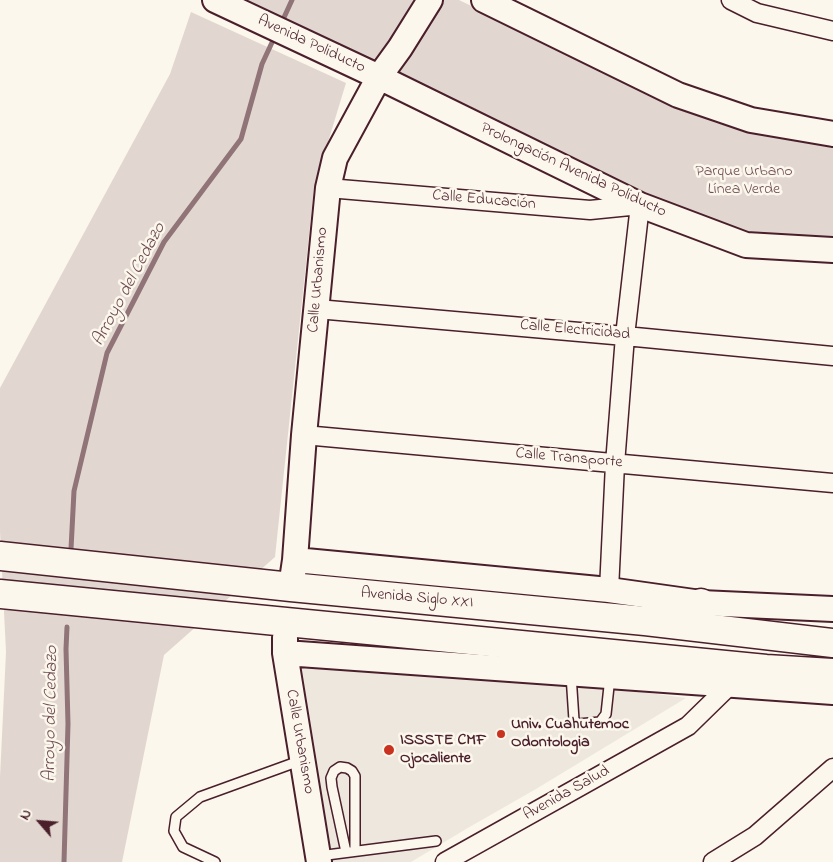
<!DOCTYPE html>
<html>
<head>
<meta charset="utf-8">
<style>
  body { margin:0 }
  #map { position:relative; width:833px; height:862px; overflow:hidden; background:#fbf7ec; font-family:"Indie Flower",sans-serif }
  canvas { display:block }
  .north { position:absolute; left:15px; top:797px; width:50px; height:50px; -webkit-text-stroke:4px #fbf7ec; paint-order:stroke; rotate:297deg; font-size:14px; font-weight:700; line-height:20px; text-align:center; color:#4a1f2b }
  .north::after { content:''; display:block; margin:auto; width:18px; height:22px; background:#4a1f2b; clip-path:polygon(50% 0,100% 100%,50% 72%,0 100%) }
</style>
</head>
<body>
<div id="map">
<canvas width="833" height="862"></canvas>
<div class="north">N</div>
</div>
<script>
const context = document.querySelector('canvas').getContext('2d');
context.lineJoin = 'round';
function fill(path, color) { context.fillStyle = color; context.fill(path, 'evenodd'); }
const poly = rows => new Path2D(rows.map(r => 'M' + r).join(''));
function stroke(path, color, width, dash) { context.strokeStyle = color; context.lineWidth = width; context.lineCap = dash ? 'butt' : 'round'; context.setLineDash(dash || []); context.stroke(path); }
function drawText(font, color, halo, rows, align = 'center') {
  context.font = font + ' "Indie Flower",sans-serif'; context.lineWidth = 5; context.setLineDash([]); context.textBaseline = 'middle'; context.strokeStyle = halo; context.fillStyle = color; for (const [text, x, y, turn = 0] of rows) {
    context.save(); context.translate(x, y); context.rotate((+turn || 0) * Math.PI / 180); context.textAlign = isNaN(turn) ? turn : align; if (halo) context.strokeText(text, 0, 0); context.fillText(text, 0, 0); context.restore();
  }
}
const built = poly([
  [298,663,537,678,686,698,536,789,466,829,411,862,328,862]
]);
const green = poly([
  [235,0,459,0,716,123,833,148,833,240,755,235,727,230,665,204],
  [191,12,346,83,314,188,275,557,164,655,122,862,0,862,0,777,6,652,0,531,0,388,170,74]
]);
const stream = poly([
  [281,24,292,0],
  [71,549,74,491,107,353,164,242,241,139,262,64,275,36],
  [64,862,68,724,66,649,67,627]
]);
const lane = poly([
  [571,675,574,720,578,724,600,722,606,714,610,677],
  [346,852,332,787,331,778,334,771,340,767,347,768,352,771,355,776,355,851],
  [319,856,436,841],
  [215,862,183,847,174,831,176,817,200,797,302,760]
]);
const street = poly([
  [731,0,757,13,833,31],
  [328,188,590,210,640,205,625,336,615,464,609,590],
  [317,309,625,336,833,356],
  [304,435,833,483],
  [445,862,688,726,731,684],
  [713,862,755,836,833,768]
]);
const secondary = poly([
  [215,0,379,77,640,205,746,245,833,250],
  [484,0,678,95,751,120,833,134],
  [295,560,609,590,701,603,833,609],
  [291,587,295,560,304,435,328,188,335,158,379,77,400,48,430,0],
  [285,638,285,653,319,862],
  [285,653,833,692]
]);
const highway = poly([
  [0,556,291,587,645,621,833,643],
  [0,594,766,669,833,673],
  [655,618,701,603]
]);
const markers = [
  [501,734,5,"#c8321e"],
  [389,750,6,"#c8321e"]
];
const streetNames = [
  ["Avenida Poliducto",311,45,25],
  ["Prolongación Avenida Poliducto",573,171,25],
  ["Calle Educación",484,201,5],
  ["Calle Urbanismo",319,280,-85],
  ["Calle Electricidad",575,331,5],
  ["Calle Transporte",569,459,5],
  ["Avenida Siglo XXI",417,599,5],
  ["Calle Urbanismo",299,742,80],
  ["Avenida Salud",567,794,-29]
];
const parkNames = [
  ["Parque Urbano",744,172],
  ["Línea Verde",744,190]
];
const poiNames = [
  ["Univ. Cuahutemoc",511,725],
  ["Odontologia",511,743],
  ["ISSSTE CMF",400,741],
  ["Ojocaliente",400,759]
];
const waterNames = [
  ["Arroyo del Cedazo",130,285,-62],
  ["Arroyo del Cedazo",52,714,-89]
];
fill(built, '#eee7de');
fill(green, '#e2d7d0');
stroke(stream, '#907477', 5);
stroke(lane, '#4a1f2b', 12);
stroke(street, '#4a1f2b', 21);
stroke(secondary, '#4a1f2b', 28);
stroke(highway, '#4a1f2b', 31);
stroke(lane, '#fbf7ec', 9);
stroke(street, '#fbf7ec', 18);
stroke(secondary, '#fbf7ec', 24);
stroke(highway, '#fbf7ec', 28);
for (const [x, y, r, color] of markers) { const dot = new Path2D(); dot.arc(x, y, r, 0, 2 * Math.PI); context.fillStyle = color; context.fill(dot); stroke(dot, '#fbf7ec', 2); }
drawText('16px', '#4a1f2b', '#fbf7ec', streetNames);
drawText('16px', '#704d54', '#fbf7ec', parkNames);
drawText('bold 16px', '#4a1f2b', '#fbf7ec', poiNames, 'left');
drawText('italic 18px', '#6d4a51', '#fbf7ec', waterNames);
</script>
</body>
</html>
